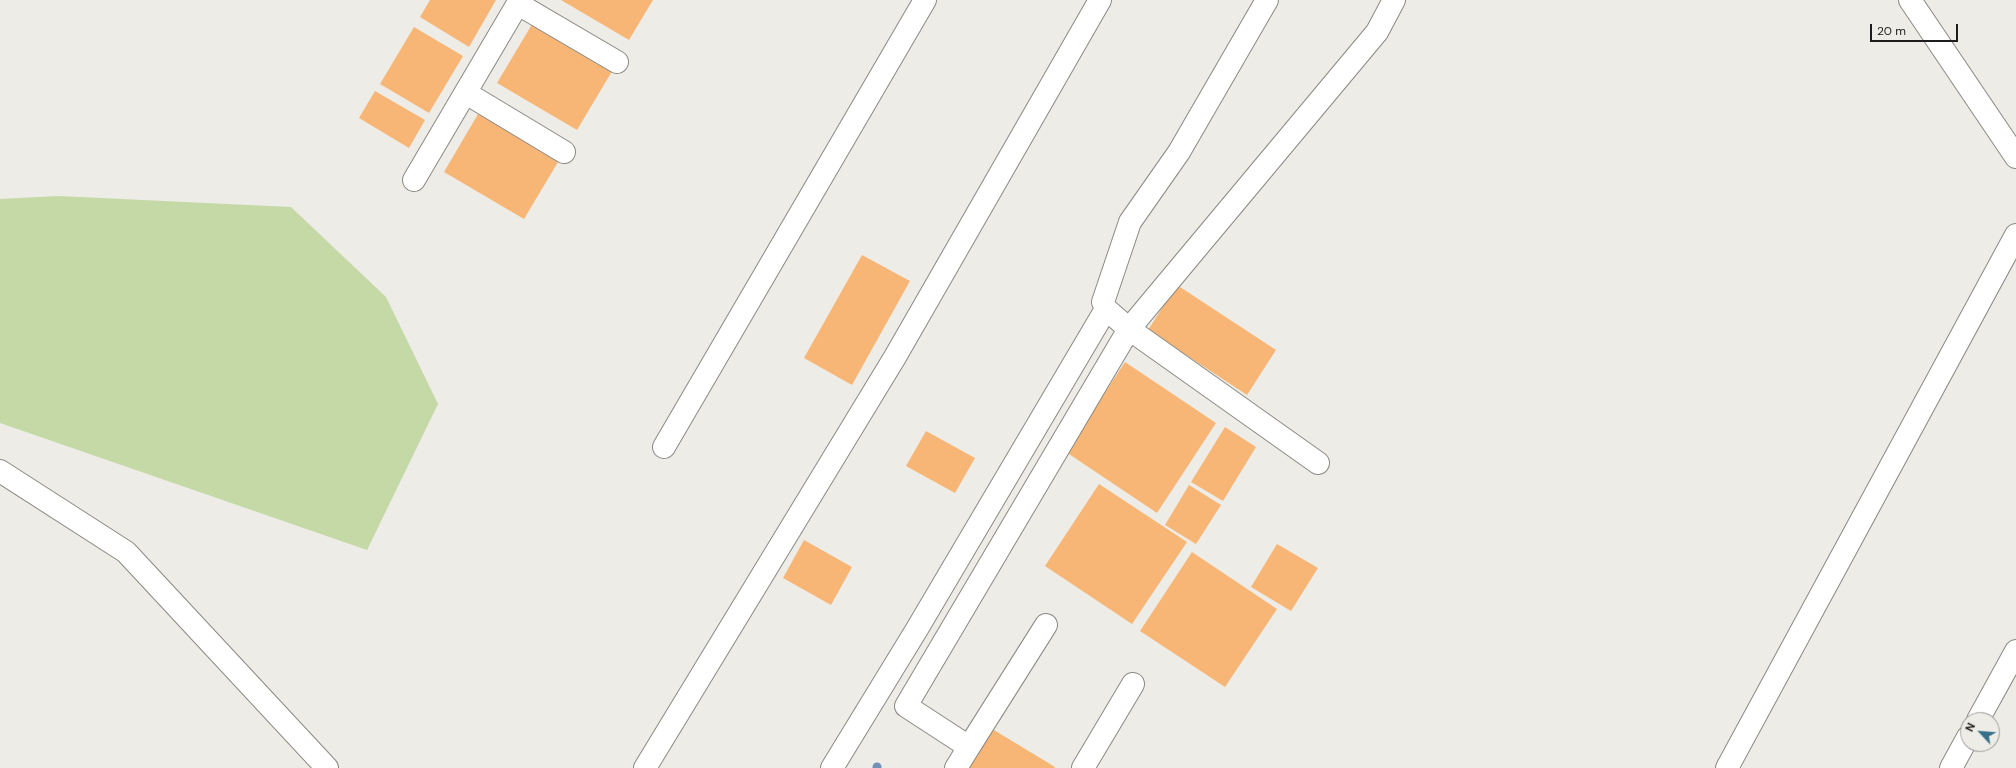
<!DOCTYPE html>
<html>
<head>
<meta charset="utf-8">
<style>
  body { margin:0 }
  #map { position:relative; width:2016px; height:768px; overflow:hidden; background:#edece6; font-family:"DM Sans",sans-serif }
  canvas { display:block }
  .north { position:absolute; left:1960px; top:712px; width:40px; height:40px; box-sizing:border-box; background:#edece6; border:1px solid #9a9995; border-radius:50%; rotate:296deg; font-size:11px; font-weight:700; line-height:16px; text-align:center; color:#1e1d1b }
  .north::after { content:''; display:block; margin:auto; width:14px; height:18px; background:#367189; clip-path:polygon(50% 0,100% 100%,50% 72%,0 100%) }
  .scale { position:absolute; left:1870px; top:24px; width:88px; height:18px; box-sizing:border-box; border:2px solid #1e1d1b; border-top:0; padding-left:5px; font-size:12px; line-height:14px; white-space:nowrap; color:#1e1d1b; -webkit-text-stroke:3px #edece6; paint-order:stroke }
</style>
</head>
<body>
<div id="map">
<canvas width="2016" height="768"></canvas>
<div class="north">N</div>
<div class="scale">20 m</div>
</div>
<script>
const context = document.querySelector('canvas').getContext('2d');
context.lineJoin = 'round';
function fill(path, color) { context.fillStyle = color; context.fill(path, 'evenodd'); }
const poly = rows => new Path2D(rows.map(r => 'M' + r).join(''));
function stroke(path, color, width, dash) { context.strokeStyle = color; context.lineWidth = width; context.lineCap = dash ? 'butt' : 'round'; context.setLineDash(dash || []); context.stroke(path); }
const green = poly([
  [58,196,291,207,386,297,438,404,367,550,0,423,0,199]
]);
const stream = poly([
  [877,768,877,767]
]);
const building = poly([
  [430,0,496,0,469,47,420,17],
  [561,0,653,0,629,40],
  [534,21,614,68,577,130,497,83],
  [414,27,463,56,429,113,380,84],
  [375,91,425,120,409,148,359,118],
  [481,109,561,157,524,219,444,172],
  [862,255,910,281,852,385,804,358],
  [1177,285,1276,350,1247,395,1148,330],
  [1125,362,1216,423,1157,513,1066,452],
  [1225,427,1256,447,1223,501,1191,482],
  [926,431,975,458,955,493,906,466],
  [1099,484,1187,542,1132,624,1045,566],
  [1189,485,1221,505,1196,544,1165,525],
  [804,540,852,567,831,605,783,578],
  [1277,544,1318,568,1291,611,1251,587],
  [1192,552,1277,609,1225,687,1140,631],
  [989,727,1055,767,1054,768,964,768]
]);
const minor = poly([
  [1267,0,1179,152,1130,222,1103,302,1106,309,1129,329,1377,32,1394,0],
  [1910,0,2016,157],
  [518,4,617,62],
  [466,93,564,152],
  [414,180,520,0],
  [664,447,925,0],
  [0,471,126,552,327,768],
  [1978,720,2016,651],
  [969,747,1046,625],
  [645,768,895,357,1100,0],
  [832,768,917,629,1106,309],
  [956,768,969,747,906,706,1129,329,1318,463],
  [1083,768,1133,684],
  [1727,768,2016,235],
  [1951,768,1968,737]
]);
fill(green, '#c5d9a6');
stroke(stream, '#7390b6', 9);
fill(building, '#f8b676');
stroke(minor, '#8a8983', 24);
stroke(minor, '#fff', 22);
</script>
</body>
</html>
